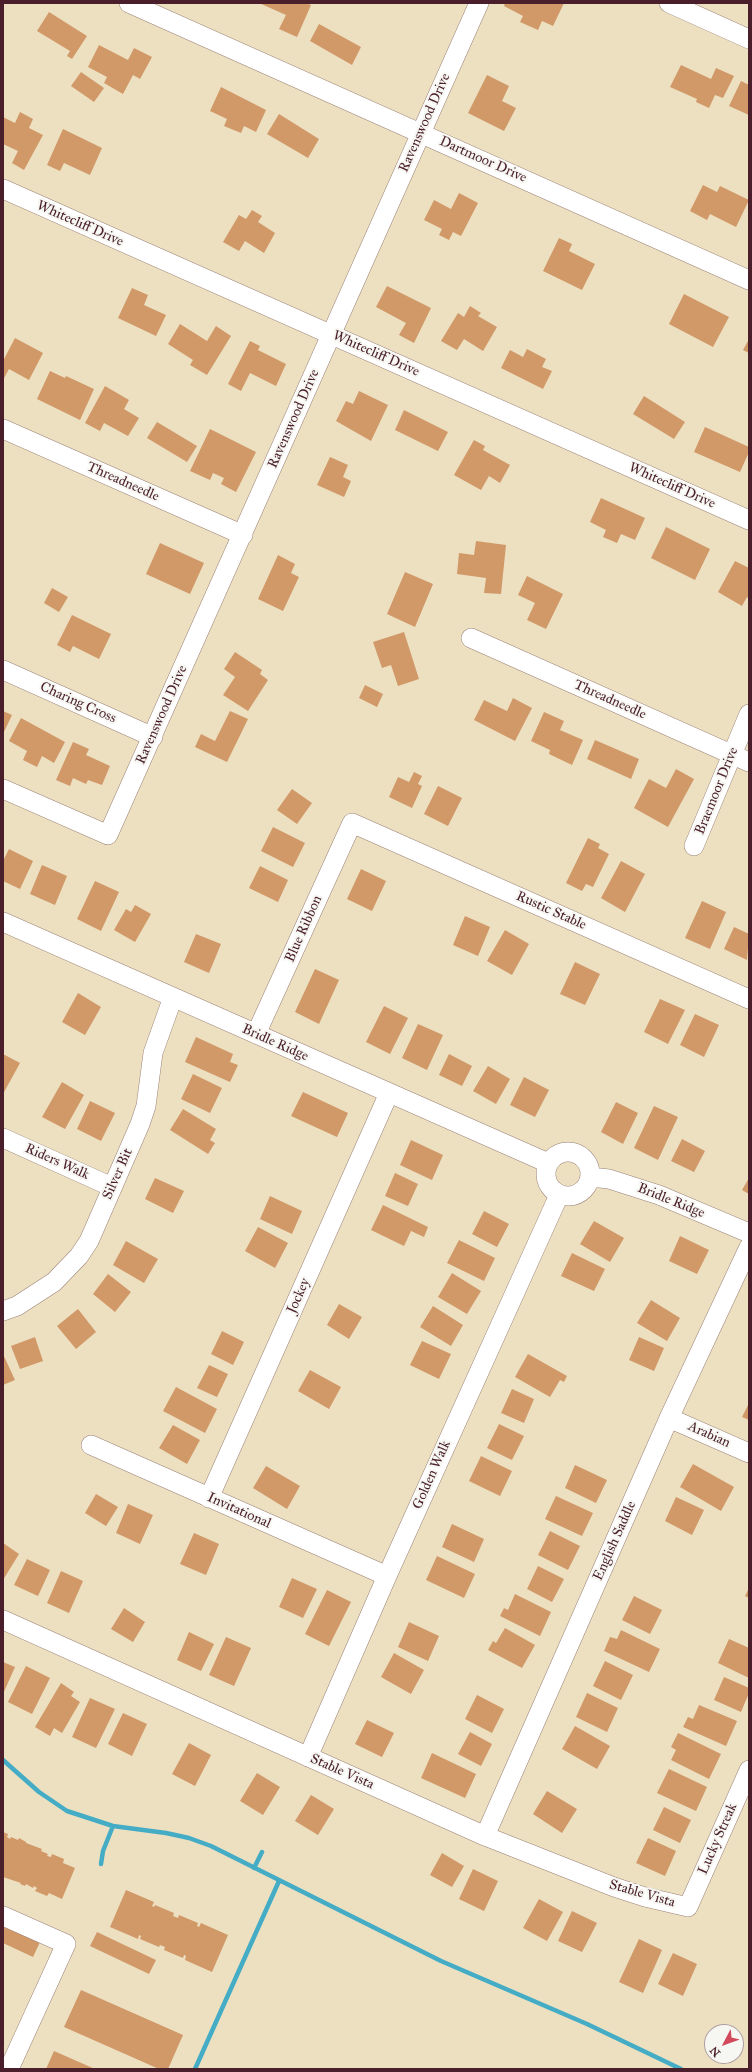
<!DOCTYPE html>
<html>
<head>
<meta charset="utf-8">
<style>
  body { margin:0 }
  #map { position:relative; width:752px; height:2072px; overflow:hidden; background:#ece0c1; font-family:"IM FELL Great Primer",serif }
  canvas { display:block }
  .frame { position:absolute; inset:0; border:4px solid #4a1f2b; pointer-events:none }
  .north { position:absolute; left:704px; top:2024px; width:40px; height:40px; box-sizing:border-box; background:#f6f6f2; border:1px solid #b1a0a2; border-radius:50%; rotate:229deg; font-size:11px; font-weight:700; line-height:16px; text-align:center; color:#4a1f2b }
  .north::after { content:''; display:block; margin:auto; width:14px; height:18px; background:#d1495b; clip-path:polygon(50% 0,100% 100%,50% 72%,0 100%) }
</style>
</head>
<body>
<div id="map">
<canvas width="752" height="2072"></canvas>
<div class="frame"></div>
<div class="north">N</div>
</div>
<script>
const context = document.querySelector('canvas').getContext('2d');
context.lineJoin = 'round';
const poly = rows => new Path2D(rows.map(r => 'M' + r).join(''));
function stroke(path, color, width, dash) { context.strokeStyle = color; context.lineWidth = width; context.lineCap = dash ? 'butt' : 'round'; context.setLineDash(dash || []); context.stroke(path); }
function fill(path, color) { context.fillStyle = color; context.fill(path, 'evenodd'); }
function drawText(font, color, halo, rows, align = 'center') {
  context.font = font + ' "IM FELL Great Primer",serif'; context.lineWidth = 4; context.setLineDash([]); context.textBaseline = 'middle'; context.strokeStyle = halo; context.fillStyle = color; for (const [text, x, y, turn = 0] of rows) {
    context.save(); context.translate(x, y); context.rotate((+turn || 0) * Math.PI / 180); context.textAlign = isNaN(turn) ? turn : align; if (halo) context.strokeText(text, 0, 0); context.fillText(text, 0, 0); context.restore();
  }
}
const stream = poly([
  [3,1760,39,1792,67,1811,113,1826,166,1833,189,1838,211,1846,441,1961,587,2024,681,2069],
  [101,1864,103,1851,113,1826],
  [254,1868,262,1852],
  [195,2069,279,1881]
]);
const building = poly([
  [259,3,306,3,311,5,297,37,279,29,286,15],
  [505,3,564,3,553,26,542,21,538,30,520,22,523,16,504,6],
  [49,12,87,36,72,59,67,56,70,51,37,31],
  [319,24,361,47,352,65,310,41],
  [99,45,128,60,134,48,152,57,140,79,133,75,123,94,104,83,107,77,88,67],
  [681,65,711,79,716,68,734,76,723,98,715,95,709,108,696,102,697,99,670,87],
  [81,72,104,88,94,102,71,86],
  [487,75,509,86,502,101,516,108,504,131,468,113],
  [741,81,749,85,749,115,729,106],
  [221,87,266,110,256,132,244,126,241,133,224,126,227,119,210,111],
  [20,112,33,119,29,128,43,135,24,170,12,163,18,151,3,144,3,117,15,123],
  [279,114,319,139,308,158,267,134],
  [63,129,102,148,90,175,64,163,60,171,47,165],
  [703,185,717,192,720,186,749,200,736,227,710,214,707,220,690,211],
  [459,193,478,203,461,236,453,232,449,240,439,235,442,229,424,220,434,200,451,209],
  [252,210,262,216,258,222,275,233,264,253,245,241,239,251,223,242,239,215,246,219],
  [559,238,572,244,569,251,595,264,582,290,543,271],
  [387,286,431,308,414,343,399,335,406,323,376,307],
  [132,288,148,295,144,305,166,315,156,336,118,318],
  [684,294,729,317,713,347,669,324],
  [470,306,481,313,478,316,497,327,483,351,464,339,457,350,441,341,458,313,464,317],
  [180,324,207,341,216,326,231,336,207,375,190,365,193,360,168,344],
  [15,338,43,353,29,380,9,369,3,380,3,361],
  [749,339,749,353,743,350],
  [250,341,260,346,258,350,286,364,276,386,250,373,241,391,228,384],
  [527,349,546,359,542,367,552,371,543,389,501,368,510,350,523,357],
  [50,371,65,378,66,376,94,389,80,420,37,399],
  [105,386,129,400,124,409,139,418,128,436,104,423,100,431,85,423],
  [359,391,388,405,371,441,336,421,346,401,353,404],
  [644,396,685,422,674,439,633,414],
  [404,410,448,432,438,451,395,430],
  [157,422,197,446,187,462,147,438],
  [705,427,749,447,749,452,740,472,694,452],
  [210,429,256,452,236,492,221,484,224,478,213,473,210,480,190,471],
  [474,440,485,446,483,450,510,465,500,483,489,476,481,490,454,475],
  [330,457,348,465,343,477,351,481,344,497,317,485],
  [601,498,645,518,635,540,621,534,617,543,603,537,606,530,590,522],
  [666,527,710,549,695,580,651,558],
  [476,541,506,545,501,594,484,593,486,578,457,574,459,553,474,555],
  [160,543,204,563,190,594,146,574],
  [278,555,295,564,291,573,299,577,283,611,258,599],
  [735,561,749,568,749,599,747,597,742,606,718,592],
  [405,572,433,584,415,627,387,614],
  [527,576,563,594,546,629,527,620,535,603,518,595],
  [52,588,68,597,59,612,44,603],
  [72,615,111,634,99,659,73,646,70,652,57,645],
  [404,632,419,679,398,686,391,665,382,668,373,642],
  [235,652,262,670,260,674,268,680,248,711,223,695,235,677,224,669],
  [365,685,383,694,377,707,359,698],
  [513,698,532,708,515,741,474,720,484,700,507,711],
  [3,711,12,715,3,734],
  [230,711,248,719,227,762,195,747,201,734,215,741],
  [544,712,564,721,560,730,583,740,572,765,549,754,550,750,531,741],
  [21,718,65,742,54,763,42,756,37,767,23,760,27,751,9,741],
  [595,740,639,759,631,779,587,759],
  [73,742,89,749,86,755,110,766,102,785,88,780,86,784,73,778,70,786,56,780],
  [676,769,694,779,668,827,634,808,649,779,666,788],
  [414,772,422,776,418,784,422,786,412,808,389,797,398,777,409,782],
  [438,786,462,798,448,826,424,814],
  [292,789,312,803,297,824,277,810],
  [273,827,305,843,293,867,261,851],
  [588,838,600,844,598,848,609,854,593,887,586,884,582,891,566,883],
  [9,849,33,861,20,889,3,881,3,861],
  [621,861,645,874,625,912,601,898],
  [42,865,67,876,55,905,30,894],
  [260,866,288,880,278,902,249,888],
  [361,869,386,881,372,911,347,899],
  [95,881,119,892,101,931,77,919],
  [702,901,726,912,710,949,685,938],
  [135,905,151,914,135,942,114,930,126,909,131,912],
  [465,916,490,927,478,956,453,945],
  [734,927,749,934,747,960,724,949],
  [505,930,529,944,512,975,487,961],
  [196,934,221,944,209,973,184,962],
  [575,962,600,974,585,1005,560,994],
  [315,969,339,980,319,1024,295,1012],
  [78,993,101,1007,85,1035,62,1022],
  [660,999,685,1010,668,1044,644,1032],
  [384,1006,408,1018,390,1054,366,1042],
  [695,1014,719,1025,704,1057,680,1045],
  [418,1024,443,1035,427,1070,402,1058],
  [196,1037,233,1054,230,1062,238,1065,230,1082,185,1062],
  [3,1054,20,1063,3,1094],
  [449,1054,472,1066,462,1086,439,1075],
  [488,1066,510,1079,496,1104,473,1091],
  [193,1074,222,1088,210,1113,181,1099],
  [524,1077,549,1090,535,1117,510,1105],
  [62,1082,84,1095,65,1129,42,1117],
  [303,1092,348,1113,337,1137,291,1116],
  [90,1101,115,1113,101,1141,77,1129],
  [616,1102,638,1113,623,1144,601,1132],
  [654,1106,678,1117,658,1160,634,1148],
  [183,1109,216,1129,210,1140,215,1143,208,1154,170,1130],
  [682,1139,705,1151,694,1172,671,1161],
  [411,1140,443,1155,432,1180,400,1165],
  [395,1173,418,1184,408,1206,385,1196],
  [155,1178,184,1191,173,1213,145,1199],
  [749,1178,749,1194,742,1190],
  [270,1196,302,1211,292,1234,260,1219],
  [383,1205,428,1227,424,1237,411,1231,404,1246,371,1230],
  [484,1211,509,1224,497,1247,472,1234],
  [594,1221,624,1238,610,1262,580,1244],
  [258,1227,288,1243,275,1268,245,1251],
  [680,1236,709,1250,697,1274,669,1261],
  [459,1240,495,1258,484,1281,447,1263],
  [126,1241,158,1259,144,1283,113,1265],
  [572,1253,605,1269,594,1291,561,1276],
  [452,1273,481,1291,467,1314,438,1297],
  [108,1274,131,1292,115,1312,93,1294],
  [651,1300,680,1318,667,1341,637,1323],
  [339,1304,362,1317,349,1339,327,1325],
  [433,1306,463,1325,451,1346,420,1327],
  [78,1309,96,1332,76,1349,57,1326],
  [222,1331,244,1342,233,1365,211,1354],
  [35,1337,43,1361,20,1369,11,1346],
  [639,1337,664,1348,654,1371,629,1360],
  [422,1341,451,1354,439,1379,410,1365],
  [3,1354,15,1380,3,1385],
  [528,1354,567,1376,564,1382,560,1380,550,1397,515,1377],
  [209,1365,228,1374,217,1397,197,1388],
  [310,1370,341,1387,329,1409,298,1391],
  [176,1387,217,1409,205,1433,163,1411],
  [512,1389,534,1399,524,1423,501,1413],
  [749,1403,749,1420,742,1417],
  [499,1424,524,1436,512,1460,487,1448],
  [173,1425,200,1440,187,1464,159,1448],
  [481,1456,512,1471,500,1496,469,1481],
  [693,1464,734,1487,721,1511,680,1487],
  [575,1465,607,1480,596,1503,565,1488],
  [266,1466,300,1486,287,1509,253,1488],
  [96,1494,118,1507,106,1526,85,1513],
  [556,1496,593,1513,582,1536,545,1519],
  [676,1497,704,1510,692,1535,665,1521],
  [128,1504,153,1515,140,1544,116,1533],
  [452,1524,484,1539,474,1562,442,1547],
  [550,1531,580,1546,568,1570,538,1555],
  [194,1533,219,1544,206,1575,180,1564],
  [3,1543,19,1554,3,1580],
  [437,1556,475,1574,464,1598,426,1580],
  [27,1559,50,1570,38,1596,14,1585],
  [538,1566,564,1579,552,1602,527,1589],
  [61,1571,83,1581,69,1613,47,1603],
  [292,1578,317,1589,303,1618,279,1607],
  [749,1588,749,1598,745,1596],
  [327,1590,351,1602,329,1646,305,1634],
  [515,1594,551,1612,540,1636,500,1616,504,1608,508,1610],
  [634,1596,662,1610,650,1634,622,1620],
  [124,1608,145,1622,133,1642,111,1629],
  [409,1622,439,1636,428,1661,398,1647],
  [505,1628,535,1645,522,1668,488,1650,493,1641,496,1643],
  [621,1630,660,1649,649,1672,604,1651,610,1637,617,1639],
  [189,1632,214,1644,201,1671,177,1660],
  [226,1637,251,1648,234,1686,209,1675],
  [729,1639,749,1648,749,1678,718,1663],
  [394,1653,424,1670,411,1694,381,1677],
  [605,1661,633,1675,621,1700,593,1686],
  [3,1662,15,1667,3,1694],
  [26,1666,50,1678,32,1714,8,1702],
  [724,1677,749,1688,749,1693,741,1712,714,1700],
  [61,1683,74,1692,71,1696,80,1702,62,1733,54,1728,50,1736,35,1727],
  [587,1693,618,1708,607,1732,576,1717],
  [477,1695,504,1709,492,1733,465,1719],
  [90,1698,115,1709,96,1748,72,1737],
  [699,1705,737,1721,726,1746,683,1727,688,1717,693,1719],
  [123,1713,147,1724,132,1756,108,1744],
  [367,1720,394,1733,382,1757,355,1744],
  [575,1726,610,1746,597,1769,562,1749],
  [470,1732,492,1744,481,1766,458,1754],
  [678,1733,721,1754,709,1779,671,1760,676,1750,671,1747],
  [189,1743,211,1755,195,1786,172,1774],
  [432,1753,476,1774,465,1798,421,1778],
  [669,1769,707,1787,696,1811,657,1793],
  [257,1773,280,1787,263,1815,240,1801],
  [547,1791,577,1809,562,1833,533,1814],
  [311,1795,334,1809,318,1835,295,1821],
  [664,1807,691,1820,680,1843,653,1830],
  [3,1832,8,1834,7,1837,10,1839,11,1837,18,1840,19,1838,26,1842,26,1843,42,1849,41,1851,48,1854,47,1856,51,1857,52,1854,64,1859,63,1863,75,1868,62,1899,49,1893,47,1896,35,1891,37,1888,34,1886,33,1888,26,1884,25,1886,20,1884,21,1883,3,1877],
  [648,1838,676,1851,665,1876,636,1863],
  [442,1853,464,1866,452,1887,430,1875],
  [473,1869,498,1881,484,1911,459,1899],
  [126,1890,154,1902,152,1906,154,1907,155,1905,174,1913,173,1916,178,1918,179,1915,198,1923,197,1926,199,1927,201,1923,228,1935,212,1972,185,1960,186,1956,184,1955,183,1958,164,1950,165,1947,160,1945,159,1947,140,1939,141,1936,139,1935,138,1939,110,1927],
  [539,1899,563,1912,547,1941,523,1928],
  [572,1911,597,1923,582,1952,558,1941],
  [3,1925,40,1942,33,1957,3,1943],
  [97,1932,156,1960,149,1974,90,1946],
  [639,1939,662,1950,643,1993,619,1982],
  [673,1953,697,1964,683,1996,658,1984],
  [81,1990,183,2035,168,2069,159,2069,64,2027],
  [54,2051,95,2069,46,2069]
]);
const minor = poly([
  [129,3,749,280],
  [669,3,749,39],
  [3,189,749,520],
  [3,429,243,535],
  [471,638,749,762],
  [3,670,153,737],
  [3,789,108,835,479,3],
  [694,846,749,714],
  [3,922,548,1163],
  [256,1034,352,823,749,999],
  [3,1138,112,1187],
  '546 1174a22 22 0 1 1 44 0a22 22 0 1 1-44 0Z',
  [590,1177,609,1179,659,1195,749,1233],
  [3,1311,17,1306,54,1282,79,1256,89,1241,140,1124,146,1106,153,1053,173,997],
  [669,1418,749,1453],
  [91,1445,387,1576],
  [209,1498,389,1093],
  [3,1620,485,1836,614,1887,645,1897,688,1907,749,1770],
  [308,1757,387,1576,559,1195],
  [485,1836,669,1418,749,1247],
  [3,1916,66,1944,9,2069]
]);
const streetNames = [
  ["Ravenswood Drive",425,123,-66],
  ["Dartmoor Drive",483,160,24],
  ["Whitecliff Drive",80,224,24],
  ["Whitecliff Drive",376,354,24],
  ["Ravenswood Drive",294,419,-66],
  ["Threadneedle",123,482,24],
  ["Whitecliff Drive",672,486,24],
  ["Threadneedle",610,700,24],
  ["Charing Cross",78,703,24],
  ["Ravenswood Drive",162,715,-66],
  ["Braemoor Drive",717,791,-68],
  ["Rustic Stable",551,911,24],
  ["Blue Ribbon",304,929,-66],
  ["Bridle Ridge",275,1043,24],
  ["Riders Walk",57,1162,24],
  ["Silver Bit",118,1174,-66],
  ["Bridle Ridge",671,1201,22],
  ["Jockey",299,1296,-66],
  ["Arabian",709,1435,24],
  ["Golden Walk",432,1475,-66],
  ["Invitational",239,1511,24],
  ["English Saddle",615,1541,-66],
  ["Stable Vista",342,1772,24],
  ["Lucky Streak",718,1839,-66],
  ["Stable Vista",642,1894,16]
];
stroke(stream, '#45acc5', 4.5);
fill(building, '#d19868');
stroke(minor, '#9b8076', 20);
stroke(minor, '#fff', 19);
drawText('14px', '#4a1f2b', '#f6f6f2', streetNames);
</script>
</body>
</html>
